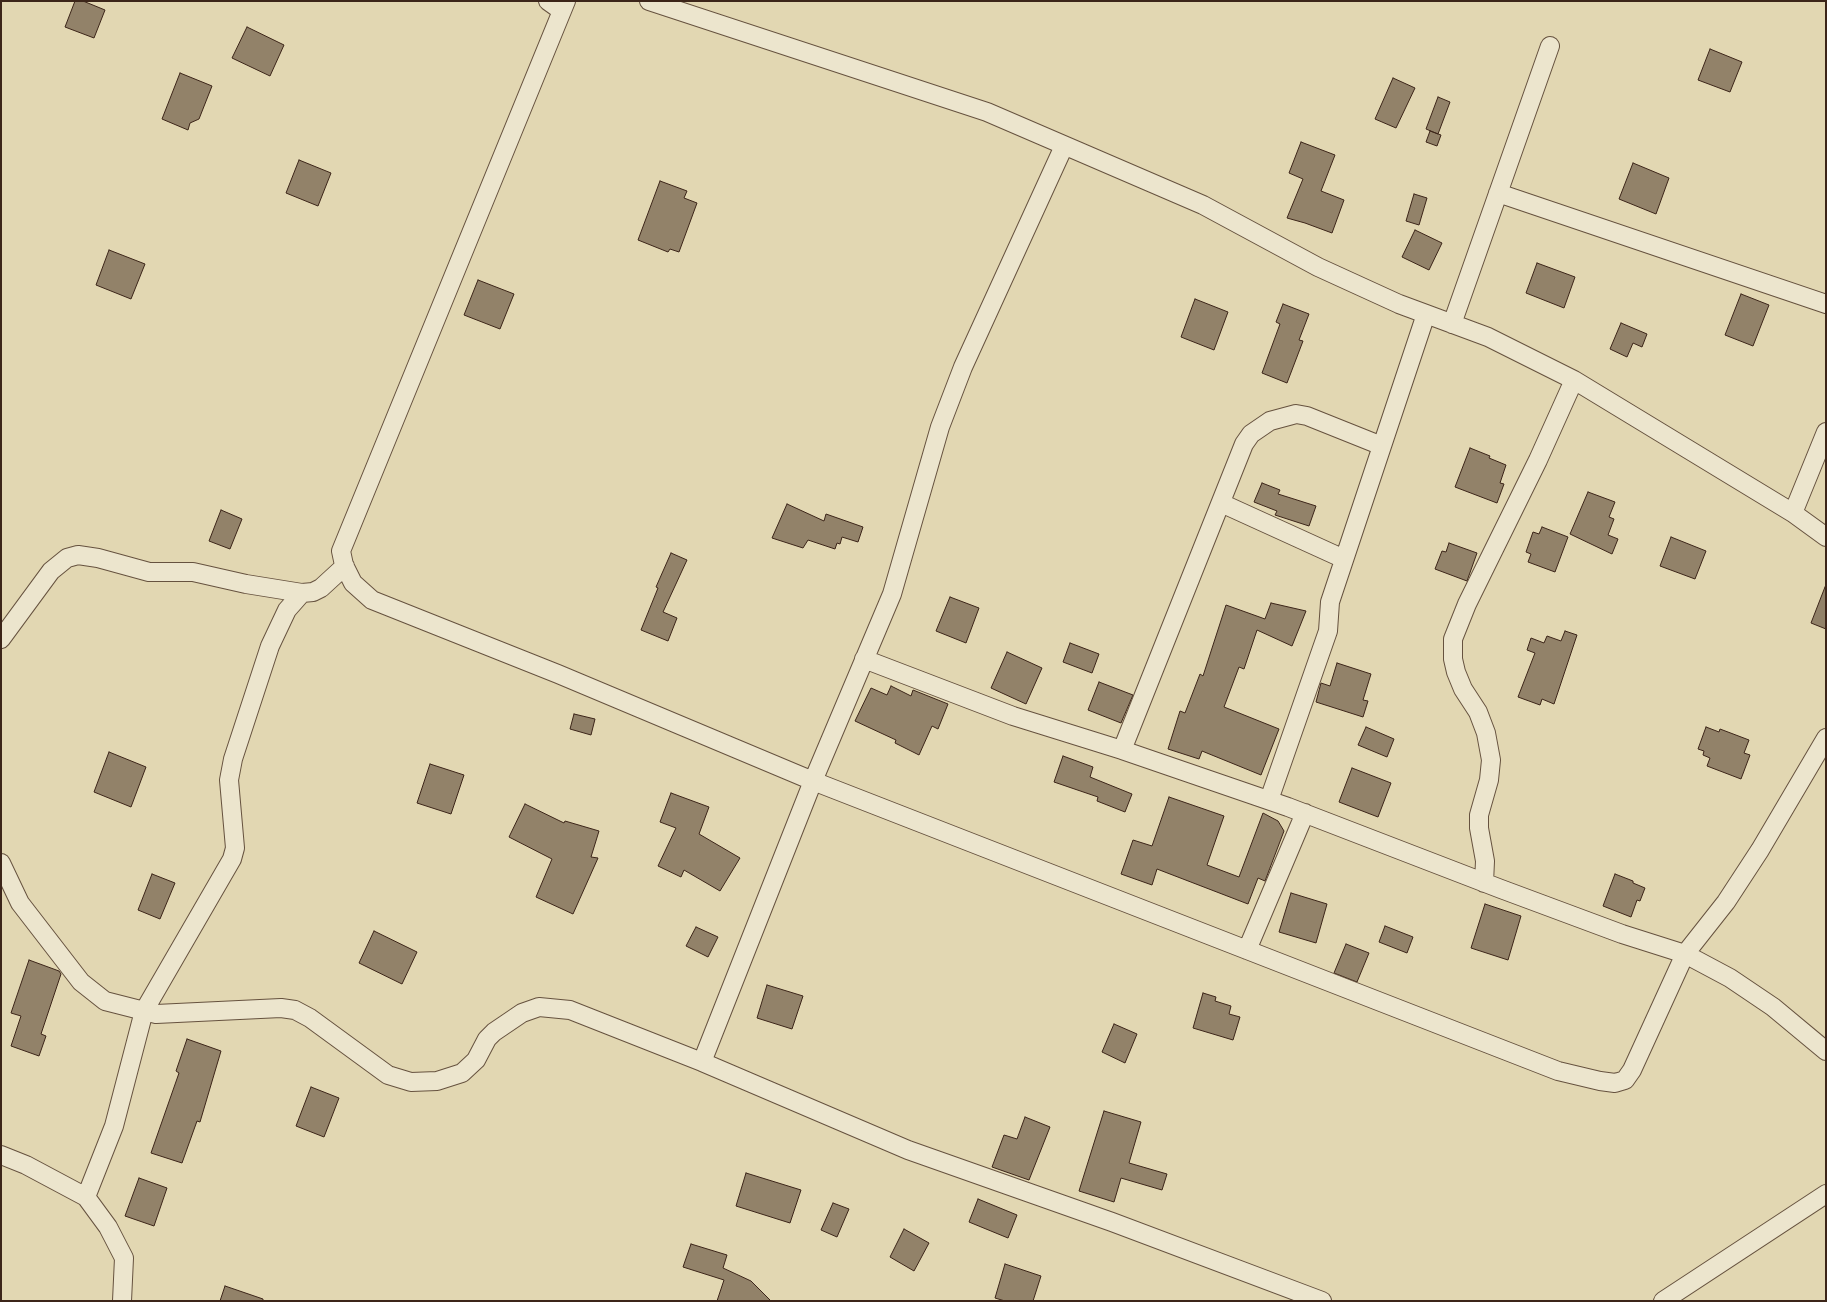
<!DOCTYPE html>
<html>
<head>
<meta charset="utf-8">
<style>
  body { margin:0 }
  #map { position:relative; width:1827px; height:1302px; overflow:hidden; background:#e2d7b2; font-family:"Libre Caslon Text",serif }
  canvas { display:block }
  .frame { position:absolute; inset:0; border:2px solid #3c2519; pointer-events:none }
</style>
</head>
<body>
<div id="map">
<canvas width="1827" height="1302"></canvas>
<div class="frame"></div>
</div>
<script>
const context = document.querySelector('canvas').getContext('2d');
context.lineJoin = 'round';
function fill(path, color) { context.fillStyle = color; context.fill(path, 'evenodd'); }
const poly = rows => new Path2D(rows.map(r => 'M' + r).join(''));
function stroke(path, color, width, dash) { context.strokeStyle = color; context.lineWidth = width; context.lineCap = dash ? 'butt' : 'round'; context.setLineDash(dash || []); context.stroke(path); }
const building = poly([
  [75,1,83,1,105,10,94,38,65,27,75,1],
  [247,27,284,45,270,76,232,58,247,27],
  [1710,49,1742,62,1730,92,1698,80,1710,49],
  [180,73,212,86,199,119,190,123,188,130,162,119,180,73],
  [1393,78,1415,88,1396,128,1375,119,1393,78],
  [1438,97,1450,102,1438,134,1426,129,1438,97],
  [1430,131,1441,135,1437,146,1426,142,1430,131],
  [1301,142,1335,155,1321,191,1344,200,1332,233,1305,223,1287,218,1303,179,1289,173,1301,142],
  [299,160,331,173,318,206,286,193,299,160],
  [1633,163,1669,178,1656,214,1619,199,1633,163],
  [660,181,687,191,684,198,697,203,679,252,670,249,668,252,638,240,660,181],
  [1414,194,1427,198,1419,225,1406,221,1414,194],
  [1415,230,1442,243,1429,270,1402,257,1415,230],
  [109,250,145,264,131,299,96,285,109,250],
  [1537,263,1575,277,1564,308,1526,293,1537,263],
  [478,280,514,294,500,329,464,315,478,280],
  [1741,294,1769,305,1753,346,1725,335,1741,294],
  [1195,299,1228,312,1214,350,1181,337,1195,299],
  [1283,304,1309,314,1299,340,1303,341,1287,383,1262,373,1280,324,1276,322,1283,304],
  [1621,323,1647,334,1642,347,1633,343,1627,357,1610,349,1621,323],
  [1470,448,1490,456,1489,458,1506,465,1500,483,1504,484,1497,503,1455,487,1470,448],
  [1262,483,1280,490,1278,494,1316,506,1309,526,1275,515,1277,511,1254,502,1262,483],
  [1588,492,1615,502,1609,517,1614,519,1608,535,1618,539,1612,554,1570,534,1588,492],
  [787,504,824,521,826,514,863,527,858,542,842,537,840,544,837,543,835,549,808,540,803,548,772,538,787,504],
  [221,510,242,519,230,549,209,541,221,510],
  [1542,527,1568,537,1555,572,1528,562,1531,554,1526,552,1533,532,1539,534,1542,527],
  [1671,537,1706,551,1695,579,1660,566,1671,537],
  [1449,543,1477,553,1467,581,1435,569,1442,551,1446,552,1449,543],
  [671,553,687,560,663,612,677,618,668,641,641,630,658,588,656,587,671,553],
  [1825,587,1826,587,1826,629,1811,623,1825,587],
  [950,597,979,608,966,643,936,631,950,597],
  [1271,603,1306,611,1292,646,1257,630,1244,669,1239,667,1224,707,1279,729,1261,775,1202,751,1199,759,1168,749,1180,711,1185,713,1200,674,1203,676,1226,605,1265,619,1271,603],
  [1565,631,1577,635,1554,704,1542,699,1540,705,1518,697,1535,653,1527,650,1531,638,1544,643,1547,636,1561,641,1565,631],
  [1070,643,1099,654,1092,673,1063,662,1070,643],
  [1007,652,1042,668,1026,704,991,688,1007,652],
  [1337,663,1371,674,1363,700,1368,701,1363,717,1316,702,1321,683,1330,686,1337,663],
  [1099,682,1133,695,1121,723,1088,710,1099,682],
  [891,686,911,696,913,690,948,704,938,729,932,726,919,755,895,743,896,740,855,721,871,688,887,695,891,686],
  [574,714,595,719,591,735,570,729,574,714],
  [1366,727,1394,739,1387,757,1358,745,1366,727],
  [1706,727,1719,732,1720,729,1749,740,1744,753,1750,755,1741,779,1707,766,1710,758,1703,755,1704,751,1698,749,1706,727],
  [109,752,146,767,131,807,94,792,109,752],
  [1063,756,1093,767,1090,777,1132,794,1125,812,1097,801,1098,797,1054,782,1063,756],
  [430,764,464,775,451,814,417,803,430,764],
  [1352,768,1391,783,1378,817,1339,802,1352,768],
  [671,793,709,807,699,834,740,858,720,891,684,870,681,877,658,866,676,828,660,822,671,793],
  [1169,797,1224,816,1207,865,1239,877,1263,813,1278,821,1284,831,1265,881,1258,878,1248,904,1157,869,1152,885,1121,874,1133,840,1152,846,1169,797],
  [525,804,564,823,565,821,599,831,591,857,598,858,573,914,536,897,552,859,509,837,525,804],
  [152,874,175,883,160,919,138,910,152,874],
  [1615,874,1633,881,1633,883,1645,888,1640,901,1637,900,1631,917,1603,906,1615,874],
  [1291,893,1327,904,1316,943,1279,932,1291,893],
  [1485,904,1521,916,1508,960,1471,948,1485,904],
  [1385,926,1413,937,1407,953,1379,942,1385,926],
  [696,927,718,937,708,957,686,946,696,927],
  [374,931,417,952,402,984,359,963,374,931],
  [1346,944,1369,953,1357,982,1334,973,1346,944],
  [29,960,59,971,61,974,41,1034,46,1036,39,1056,11,1046,21,1016,11,1013,29,960],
  [767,985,803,996,792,1029,757,1018,767,985],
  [1203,993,1216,997,1215,1001,1231,1006,1229,1014,1240,1017,1233,1040,1193,1028,1203,993],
  [1114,1024,1137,1034,1125,1063,1102,1052,1114,1024],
  [187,1039,221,1051,200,1122,197,1121,182,1163,151,1153,179,1073,176,1071,187,1039],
  [311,1087,339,1098,324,1137,296,1126,311,1087],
  [1104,1111,1141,1122,1129,1163,1167,1174,1162,1190,1121,1178,1114,1202,1079,1191,1104,1111],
  [1025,1117,1050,1127,1029,1180,992,1167,1004,1135,1017,1139,1025,1117],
  [746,1173,801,1190,790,1223,736,1206,746,1173],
  [139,1178,167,1188,154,1226,125,1216,139,1178],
  [978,1199,1017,1215,1008,1238,969,1222,978,1199],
  [833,1203,849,1209,837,1237,821,1230,833,1203],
  [904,1229,929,1243,914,1271,890,1257,904,1229],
  [691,1244,727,1255,723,1268,751,1281,771,1301,717,1301,724,1280,683,1267,691,1244],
  [1005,1264,1041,1276,1033,1301,1005,1301,995,1298,1005,1264],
  [225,1286,263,1299,263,1301,220,1301,225,1286]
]);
const minor = poly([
  [548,1,562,11],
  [566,1,341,551,344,565,353,583,372,600,558,674,813,781,1558,1071,1600,1081,1615,1083,1625,1080,1632,1070,1685,954,1726,902,1760,850,1826,738],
  [649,1,987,112,1203,205,1318,267,1399,304,1488,337,1574,380,1793,513,1826,537],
  [1498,193,1826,304],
  [1452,324,1550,46],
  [1221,503,1344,559],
  [1793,513,1826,432],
  [1,639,51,571,67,558,78,555,98,558,149,572,193,572,246,584,302,593,313,592,321,588,345,566],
  [864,659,1013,716,1122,750,1288,807,1501,889,1622,934,1685,954,1730,978,1773,1007,1826,1051],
  [1122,750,1244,444,1251,434,1270,421,1296,414,1307,416,1382,446],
  [1269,800,1328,631,1330,602,1426,314],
  [1,863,20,903,81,982,105,1001,156,1014,281,1008,295,1010,310,1018,388,1075,411,1082,437,1081,462,1073,476,1060,487,1039,494,1032,522,1013,539,1007,570,1010,702,1062,908,1150,1112,1222,1322,1301],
  [1484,883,1485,861,1479,828,1479,815,1489,780,1491,760,1486,733,1478,712,1463,689,1456,672,1453,659,1453,639,1467,604,1538,460,1574,380],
  [1247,950,1305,813],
  [702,1062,813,781,892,594,940,427,963,367,1064,146],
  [1,1155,26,1165,86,1197,108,1227,124,1258,122,1301],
  [86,1197,114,1126,144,1011,232,859,235,848,229,780,233,759,270,646,287,610,302,593],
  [1663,1301,1826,1194]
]);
fill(building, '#928269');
stroke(building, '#3c2519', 1);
stroke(minor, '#66523f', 20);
stroke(minor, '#ece5cd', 18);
</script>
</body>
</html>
